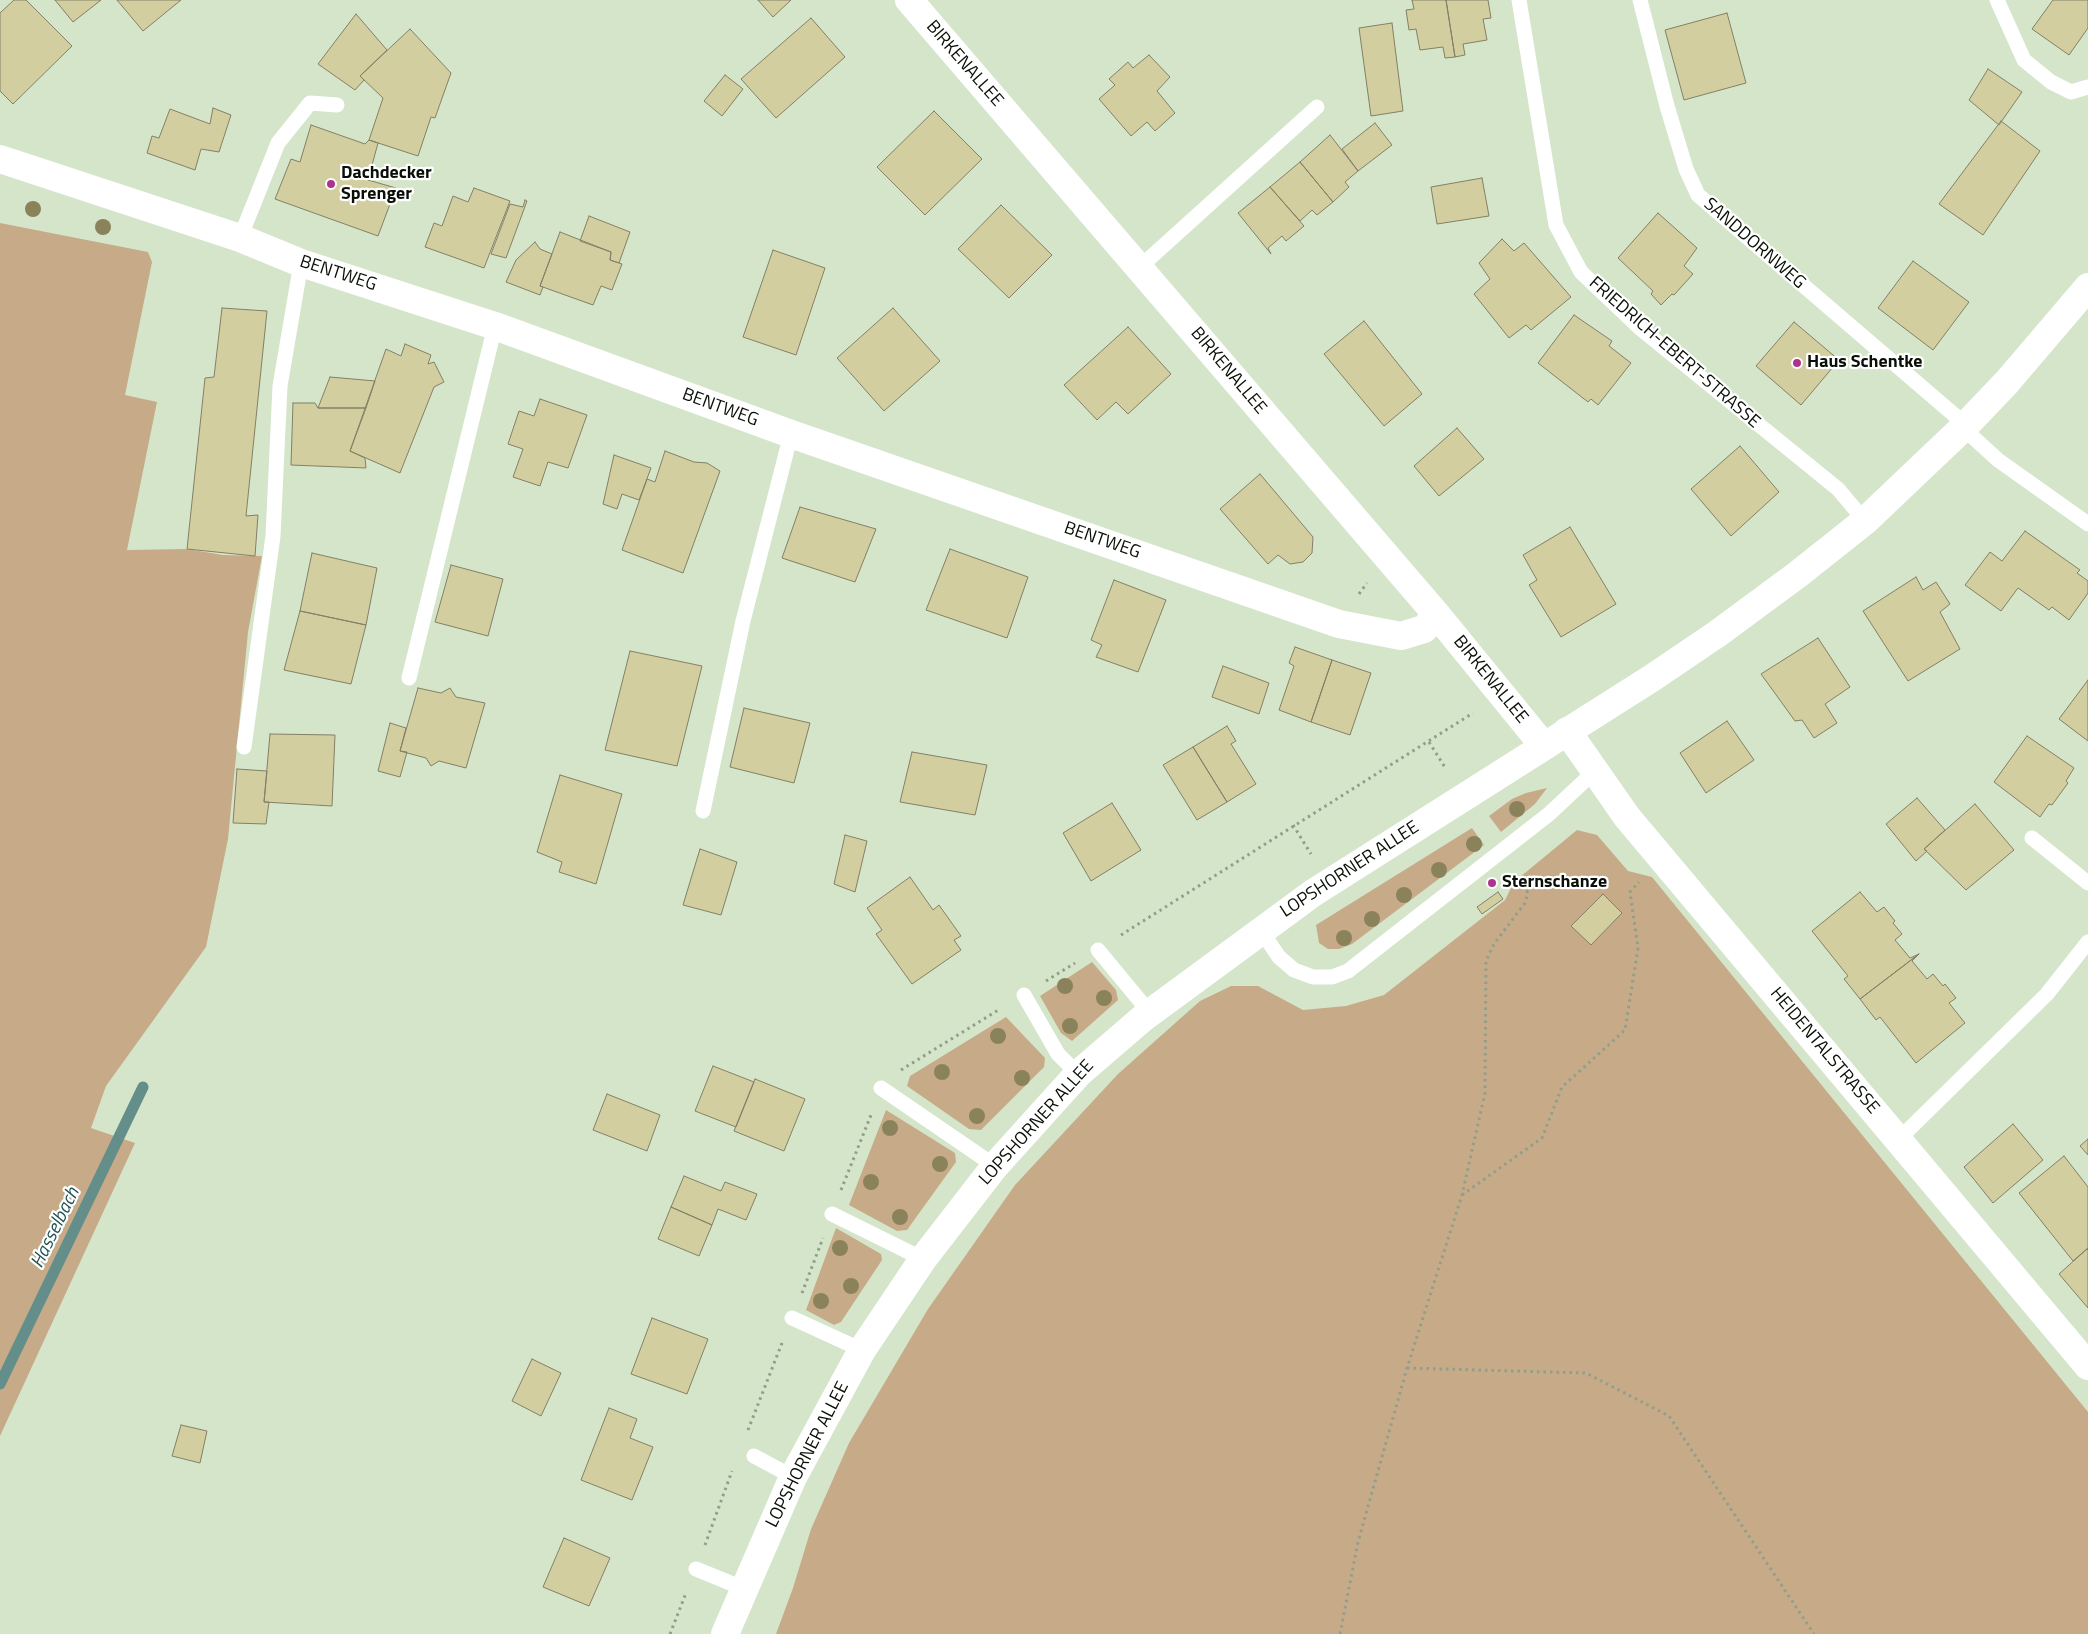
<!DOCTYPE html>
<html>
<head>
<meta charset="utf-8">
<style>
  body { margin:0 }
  canvas { display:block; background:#d4e5ca }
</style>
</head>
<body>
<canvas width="2088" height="1634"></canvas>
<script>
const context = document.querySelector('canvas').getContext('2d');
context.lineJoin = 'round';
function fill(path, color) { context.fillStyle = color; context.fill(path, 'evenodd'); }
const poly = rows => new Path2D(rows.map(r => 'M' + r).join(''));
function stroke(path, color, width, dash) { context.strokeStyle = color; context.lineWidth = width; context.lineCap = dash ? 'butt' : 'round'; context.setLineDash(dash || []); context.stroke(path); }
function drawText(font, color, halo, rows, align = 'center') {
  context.font = font + ' "Titillium Web",sans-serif'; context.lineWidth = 4.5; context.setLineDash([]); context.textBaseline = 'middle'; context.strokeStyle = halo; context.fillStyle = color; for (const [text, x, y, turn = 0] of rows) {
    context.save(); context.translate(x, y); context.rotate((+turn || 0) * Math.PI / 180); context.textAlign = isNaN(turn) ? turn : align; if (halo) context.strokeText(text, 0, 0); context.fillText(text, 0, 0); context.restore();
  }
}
const green = poly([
  [0,223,148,252,152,262,125,395,157,402,127,550,187,549,223,555,262,556,248,632,228,839,206,947,106,1086,91,1128,135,1143,0,1436],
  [1547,788,1535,804,1501,832,1489,816,1512,799,1526,793],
  [1472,828,1484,845,1352,944,1339,949,1328,949,1319,943,1316,925],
  [1577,830,1597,835,1628,871,1652,877,2088,1412,2088,1634,776,1634,793,1588,811,1529,849,1443,928,1309,1015,1185,1118,1074,1200,1001,1231,986,1258,986,1303,1010,1346,1006,1384,995,1505,900,1514,882],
  [1092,962,1116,990,1118,1000,1072,1041,1061,1033,1040,996],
  [1006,1017,1045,1058,1044,1067,981,1130,969,1129,907,1086,910,1076],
  [886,1110,955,1153,956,1162,907,1230,897,1231,849,1205],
  [836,1228,881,1254,882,1260,841,1322,834,1325,806,1310]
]);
const stream = poly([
  [0,1384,143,1087]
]);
const building = poly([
  [14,0,26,0,72,46,13,104,0,91,0,13,14,0],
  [55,0,101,0,73,22,55,0],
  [117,0,181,0,143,31,117,0],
  [758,0,791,0,773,17,758,0],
  [1412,0,1446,0,1455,57,1445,58,1443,47,1420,50,1416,29,1409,30,1406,10,1414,9,1412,0],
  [1446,0,1488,0,1491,18,1483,19,1487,40,1463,44,1465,55,1455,57,1446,0],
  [2053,0,2088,0,2088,28,2069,55,2032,29,2053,0],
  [1727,13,1746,83,1684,100,1665,30,1727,13],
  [356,14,387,50,360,76,364,80,355,90,318,64,356,14],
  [811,18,845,57,776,118,741,79,811,18],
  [1392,23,1403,111,1371,116,1359,28,1392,23],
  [410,29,451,73,435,118,431,117,418,156,369,140,383,98,360,76,410,29],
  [1149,55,1170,77,1157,91,1175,113,1155,131,1147,122,1131,136,1099,99,1115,85,1109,79,1128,62,1133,68,1149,55],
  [1988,69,2022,92,1999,125,1969,100,1988,69],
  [725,75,743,89,722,116,704,101,725,75],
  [213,108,231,115,219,152,201,149,195,170,147,153,152,136,159,138,170,109,210,124,213,108],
  [934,111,982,159,925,215,877,167,934,111],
  [2001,121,2040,151,1983,235,1939,204,2001,121],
  [1375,123,1392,145,1358,171,1342,149,1375,123],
  [311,125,365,144,369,140,378,143,368,180,396,188,378,236,275,199,291,159,300,162,311,125],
  [1330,135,1358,171,1345,182,1349,187,1333,202,1300,162,1330,135],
  [1300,162,1333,202,1317,215,1312,210,1300,221,1270,187,1300,162],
  [1482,178,1489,216,1437,224,1431,187,1482,178],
  [1270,187,1304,226,1286,241,1282,236,1268,248,1271,254,1238,213,1270,187],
  [474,188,510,201,484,268,425,247,434,223,442,226,453,196,468,202,474,188],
  [525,200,527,201,506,258,491,254,510,204,523,207,525,200],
  [1001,205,1052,255,1009,298,958,249,1001,205],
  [1658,213,1697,248,1684,266,1693,274,1674,295,1672,294,1661,305,1651,294,1653,291,1618,258,1658,213],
  [589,216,630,232,619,263,610,260,611,252,580,241,589,216],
  [560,232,611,252,610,260,622,264,612,290,601,286,593,305,540,286,560,232],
  [1502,239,1514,251,1524,243,1571,297,1531,330,1526,325,1509,338,1474,294,1490,279,1479,263,1502,239],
  [535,242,540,249,552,254,540,286,543,287,540,295,506,282,516,260,535,242],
  [773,250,825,268,796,355,743,337,773,250],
  [1913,261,1969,302,1933,350,1878,308,1913,261],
  [222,308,267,311,246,516,258,515,255,556,187,549,205,378,214,377,222,308],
  [893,308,940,361,884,411,837,358,893,308],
  [1574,315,1612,341,1609,346,1631,363,1598,405,1591,399,1588,402,1538,363,1574,315],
  [1364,321,1422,394,1384,426,1324,354,1364,321],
  [1794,322,1839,360,1801,405,1756,366,1794,322],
  [1128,327,1171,374,1128,414,1116,402,1097,420,1064,385,1128,327],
  [405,344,431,355,428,364,434,362,444,382,434,387,400,473,350,451,386,349,401,356,405,344],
  [330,377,375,381,366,408,318,408,330,377],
  [540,399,587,415,568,468,548,462,540,486,513,477,523,449,508,444,519,411,534,416,540,399],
  [293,403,315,403,318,408,366,408,350,451,365,458,366,468,291,465,293,403],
  [1457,428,1484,459,1439,496,1414,466,1457,428],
  [1740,446,1779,492,1731,536,1691,489,1740,446],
  [665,451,694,462,707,463,720,471,683,573,622,550,647,479,655,482,665,451],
  [614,455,651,468,639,500,622,494,617,509,603,504,614,455],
  [1260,474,1313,537,1312,553,1303,562,1290,564,1278,555,1268,564,1220,509,1260,474],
  [800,507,876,529,855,582,782,558,800,507],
  [1570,527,1616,604,1561,637,1529,585,1537,580,1523,555,1570,527],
  [2025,531,2080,570,2077,573,2088,581,2088,593,2069,620,2052,607,2049,610,2018,588,2001,611,1965,585,1990,552,2002,561,2025,531],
  [950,549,1028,577,1007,638,926,610,950,549],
  [312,553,377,568,366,625,300,611,312,553],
  [451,565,503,579,488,636,435,622,451,565],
  [1916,577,1923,590,1936,582,1950,604,1940,612,1960,649,1908,681,1863,611,1916,577],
  [1114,580,1166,600,1138,672,1096,657,1102,645,1091,640,1114,580],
  [300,611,366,625,351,684,284,670,300,611],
  [1818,638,1850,687,1825,704,1837,723,1814,738,1802,720,1795,721,1761,674,1818,638],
  [1295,647,1332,660,1311,722,1279,710,1294,666,1289,663,1295,647],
  [630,651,702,666,677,766,605,750,630,651],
  [1332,660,1371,673,1350,735,1311,722,1332,660],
  [1223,666,1269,683,1259,714,1212,697,1223,666],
  [2088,680,2088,741,2059,719,2088,680],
  [418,688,441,693,450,688,456,697,485,703,466,768,439,761,431,766,426,758,400,751,418,688],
  [744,708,810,723,794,783,730,767,744,708],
  [1727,721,1754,760,1706,793,1680,753,1727,721],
  [390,723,406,728,400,751,407,752,400,777,378,771,390,723],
  [1227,726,1236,741,1231,744,1256,784,1227,802,1193,747,1227,726],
  [270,734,335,735,332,806,264,802,270,734],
  [2027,736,2074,768,2066,781,2068,783,2052,805,2049,804,2040,817,1994,782,2027,736],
  [1193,747,1227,802,1197,820,1163,765,1193,747],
  [912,752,987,765,975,815,900,802,912,752],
  [237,769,267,771,264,802,269,802,266,824,233,823,237,769],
  [560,775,622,794,596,884,559,872,562,862,537,852,560,775],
  [1917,798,1945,830,1924,849,1927,851,1916,861,1886,824,1917,798],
  [1112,803,1141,850,1091,881,1063,833,1112,803],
  [1975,804,2014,850,1966,890,1924,849,1975,804],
  [845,835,867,841,855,892,834,884,845,835],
  [700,849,737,862,721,915,683,905,700,849],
  [910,877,933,910,939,905,961,936,954,940,961,950,912,984,876,934,882,930,867,908,910,877],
  [1498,892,1503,899,1482,914,1477,907,1498,892],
  [1860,892,1877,912,1884,907,1895,921,1893,923,1902,934,1895,940,1910,958,1919,954,1860,999,1844,979,1848,976,1812,931,1860,892],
  [1603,894,1622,913,1591,945,1571,926,1603,894],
  [1919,954,1912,961,1927,979,1933,974,1943,986,1945,984,1956,998,1949,1003,1965,1023,1916,1063,1880,1017,1876,1020,1860,999,1919,954],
  [713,1066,754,1082,736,1127,695,1111,713,1066],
  [755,1079,805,1099,784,1151,734,1131,755,1079],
  [607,1094,660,1115,647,1151,593,1130,607,1094],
  [2013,1124,2043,1160,1993,1203,1964,1167,2013,1124],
  [2088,1139,2088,1155,2080,1146,2088,1139],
  [2064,1156,2088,1187,2088,1248,2073,1261,2019,1193,2064,1156],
  [684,1176,721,1191,725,1182,757,1194,746,1220,718,1209,712,1225,671,1207,684,1176],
  [671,1207,712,1225,699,1256,658,1239,671,1207],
  [2087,1249,2088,1250,2088,1308,2059,1274,2087,1249],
  [652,1318,708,1339,687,1394,631,1374,652,1318],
  [532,1359,561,1373,541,1416,512,1401,532,1359],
  [609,1408,637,1419,630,1438,653,1447,632,1500,581,1480,609,1408],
  [181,1425,207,1431,200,1463,172,1456,181,1425],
  [564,1538,610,1558,589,1606,543,1587,564,1538]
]);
const path = poly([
  [1359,594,1367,583],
  [1429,742,1446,769],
  [1293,825,1311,854],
  [1121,935,1473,713],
  [1046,981,1075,963],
  [901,1070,1000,1009],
  [841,1190,871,1115],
  [1462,1195,1542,1138,1562,1087,1625,1030,1638,948,1630,892,1639,882],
  [802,1293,823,1238],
  [1407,1368,1586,1373,1669,1416,1814,1634],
  [748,1430,782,1343],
  [705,1545,732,1471],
  [670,1634,686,1593],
  [1340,1634,1358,1542,1407,1368,1462,1195,1485,1093,1486,961,1494,944,1525,903,1528,893,1515,873]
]);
const lane = poly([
  [1519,0,1556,225,1581,272,1641,329,1838,489,1865,521],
  [1640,0,1667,106,1686,169,1698,195,1966,425],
  [1997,0,2024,60,2051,82,2071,92,2088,87],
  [240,238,278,143,310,103,337,105],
  [1140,267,1317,107],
  [1963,428,1998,460,2088,524],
  [409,678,495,326],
  [244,747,273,536,280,386,301,263],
  [703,811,743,621,791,434],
  [2032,838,2088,883],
  [1260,929,1279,957,1294,970,1313,977,1332,977,1348,971,1549,814,1595,771],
  [1098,950,1150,1013],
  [1024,995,1058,1054,1078,1074],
  [881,1088,995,1166],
  [1899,1139,2047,994,2088,942],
  [832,1214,923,1259],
  [792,1318,862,1350],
  [754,1456,793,1477],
  [696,1569,745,1589]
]);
const street = poly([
  [909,0,1437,615,1543,745],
  [0,159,240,238,301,263,495,326,791,434,1339,624,1401,636,1424,629,1437,615],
  [1567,731,1627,817,2088,1366]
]);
const secondary = poly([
  [725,1634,793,1477,862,1350,923,1259,995,1166,1078,1074,1143,1018,1313,893,1652,678,1717,634,1797,575,1865,521,1966,425,2007,382,2088,287]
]);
const trees = [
  [33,209],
  [103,227],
  [1517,809],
  [1474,844],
  [1439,870],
  [1404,895],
  [1372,919],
  [1344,938],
  [1065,986],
  [1104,998],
  [1070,1026],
  [998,1036],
  [942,1072],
  [1022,1078],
  [977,1116],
  [890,1128],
  [940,1164],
  [871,1182],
  [900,1217],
  [840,1248],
  [851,1286],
  [821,1301]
];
const markers = [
  [331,184,5,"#ac358b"],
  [1797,363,5,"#ac358b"],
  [1492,883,5,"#ac358b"]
];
const streetNames = [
  ["BIRKENALLEE",964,64,49],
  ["SANDDORNWEG",1754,244,41],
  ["BENTWEG",338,274,18],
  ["FRIEDRICH-EBERT-STRASSE",1674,353,41],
  ["BIRKENALLEE",1228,371,50],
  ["BENTWEG",720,408,20],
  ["BENTWEG",1102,541,19],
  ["BIRKENALLEE",1490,680,51],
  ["LOPSHORNER ALLEE",1350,870,-33],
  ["HEIDENTALSTRASSE",1824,1051,50],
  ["LOPSHORNER ALLEE",1037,1123,-48],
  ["LOPSHORNER ALLEE",808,1455,-63]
];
const poiNames = [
  ["Dachdecker",341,174],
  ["Sprenger",341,195],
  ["Haus Schentke",1807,363],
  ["Sternschanze",1502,883]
];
const waterNames = [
  ["Hasselbach",56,1228,-64]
];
fill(green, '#c7ab89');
stroke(stream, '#638e8a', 11);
fill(building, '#d2cea0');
stroke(building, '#838065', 1);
stroke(path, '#919e89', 3, [2.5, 4]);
stroke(lane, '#fff', 15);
stroke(street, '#fff', 28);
stroke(secondary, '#fff', 28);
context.fillStyle = '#8a825b';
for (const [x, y] of trees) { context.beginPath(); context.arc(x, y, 8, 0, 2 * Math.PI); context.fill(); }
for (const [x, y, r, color] of markers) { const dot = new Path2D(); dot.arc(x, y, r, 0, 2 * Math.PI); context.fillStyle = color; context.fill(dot); stroke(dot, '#fff', 2); }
drawText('18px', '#090f06', '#fff', streetNames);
drawText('bold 18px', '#090f06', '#fff', poiNames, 'left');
drawText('italic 19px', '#215454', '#fff', waterNames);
</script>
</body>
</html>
